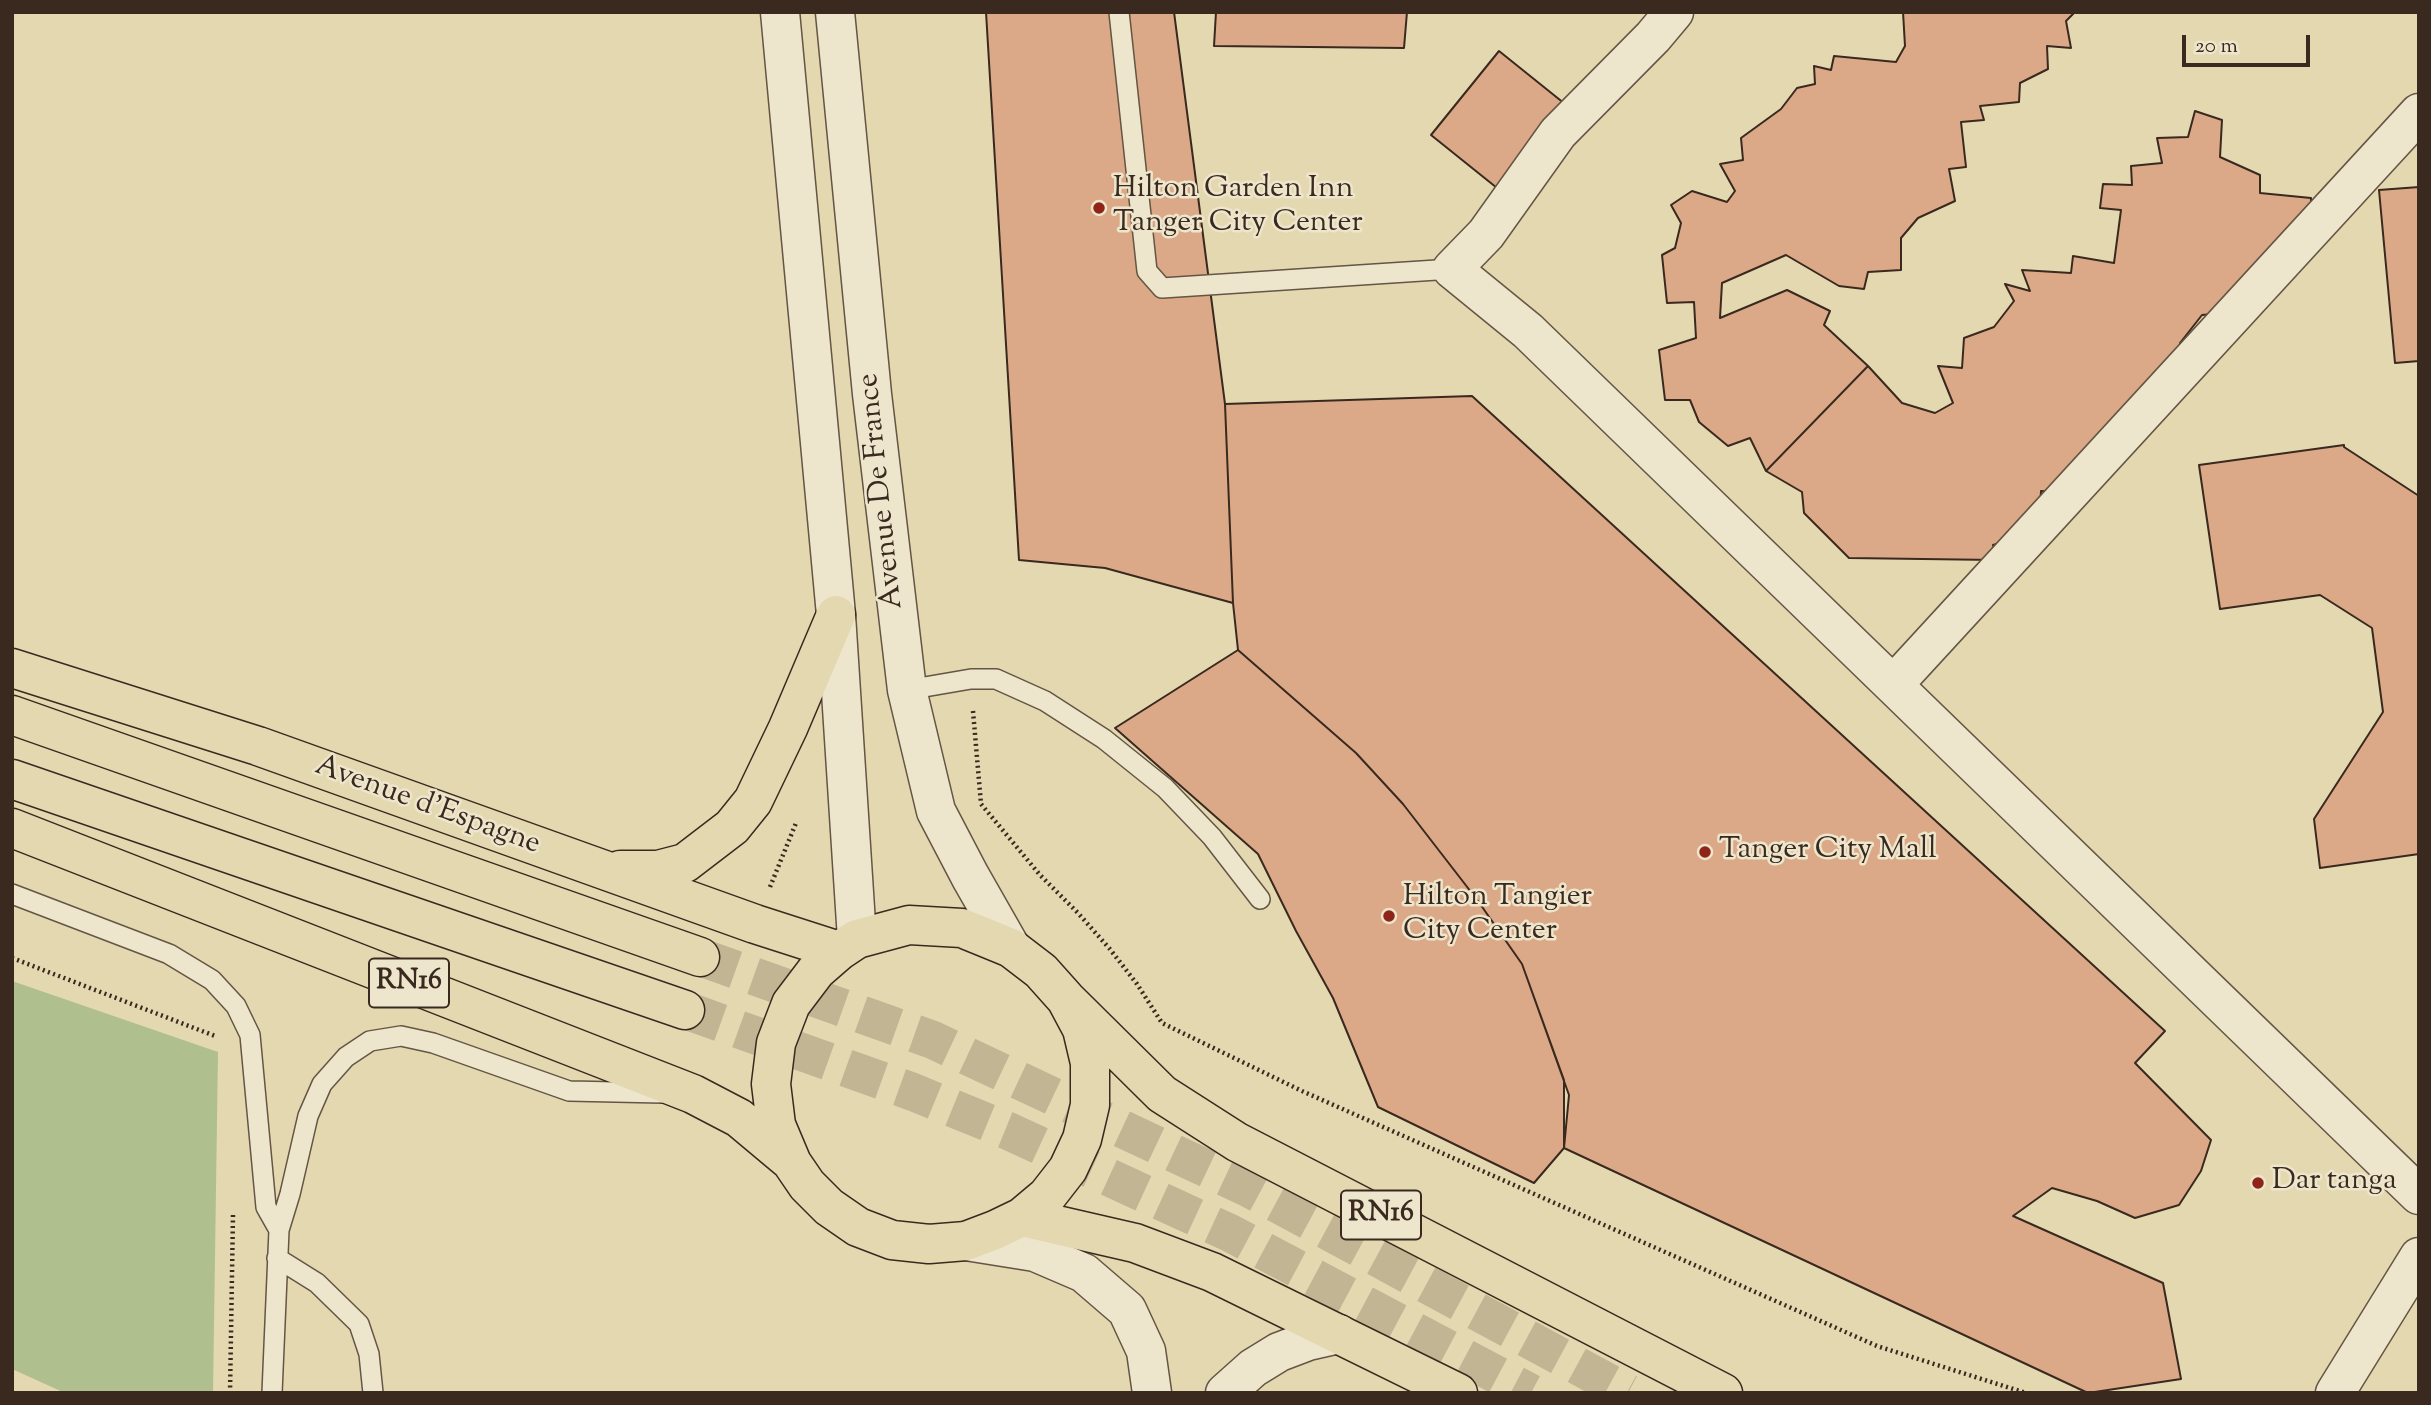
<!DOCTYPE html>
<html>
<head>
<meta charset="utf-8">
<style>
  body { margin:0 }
  #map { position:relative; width:2431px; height:1405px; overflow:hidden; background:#e4d8b1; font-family:"Sorts Mill Goudy",serif }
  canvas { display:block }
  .frame { position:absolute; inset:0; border:14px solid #3a291f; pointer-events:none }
  .scale { position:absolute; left:2182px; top:35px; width:128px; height:32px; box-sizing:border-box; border:4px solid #3a291f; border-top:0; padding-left:9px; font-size:21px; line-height:24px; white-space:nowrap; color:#3a291f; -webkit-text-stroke:5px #ede6cc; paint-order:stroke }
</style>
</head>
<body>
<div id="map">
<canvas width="2431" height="1405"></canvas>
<div class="frame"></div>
<div class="scale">20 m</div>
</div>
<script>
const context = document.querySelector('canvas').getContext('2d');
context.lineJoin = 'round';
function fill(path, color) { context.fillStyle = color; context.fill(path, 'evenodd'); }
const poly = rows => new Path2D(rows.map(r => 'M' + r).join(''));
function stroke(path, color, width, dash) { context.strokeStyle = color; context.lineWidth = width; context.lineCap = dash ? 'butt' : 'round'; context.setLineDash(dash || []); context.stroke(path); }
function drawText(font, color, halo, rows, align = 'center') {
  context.font = font + ' "Sorts Mill Goudy",serif'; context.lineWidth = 5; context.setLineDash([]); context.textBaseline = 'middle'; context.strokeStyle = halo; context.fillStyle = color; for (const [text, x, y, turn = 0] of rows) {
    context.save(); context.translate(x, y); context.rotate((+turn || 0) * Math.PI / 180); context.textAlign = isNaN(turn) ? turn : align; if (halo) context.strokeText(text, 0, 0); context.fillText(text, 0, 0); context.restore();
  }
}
const green = poly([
  [12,981,218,1052,213,1393,65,1393,12,1369]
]);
const building = poly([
  [986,12,1174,12,1225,404,1233,603,1105,568,1019,560,986,12],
  [1216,12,1407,12,1404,48,1214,46,1216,12],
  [1903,12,2075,12,2066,21,2071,48,2047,46,2048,69,2020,83,2019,102,1980,106,1984,120,1961,122,1966,167,1949,169,1955,201,1918,218,1901,238,1901,270,1868,272,1864,289,1839,286,1786,255,1722,283,1720,318,1787,290,1830,311,1824,325,1868,366,1766,471,1750,438,1728,446,1699,422,1690,400,1665,400,1659,350,1696,338,1694,302,1667,303,1662,255,1675,248,1681,223,1671,205,1692,191,1727,202,1735,191,1720,164,1743,160,1741,138,1781,109,1797,88,1815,84,1814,66,1831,70,1834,56,1896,62,1905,46,1903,12],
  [1499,51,1575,112,1507,196,1431,135,1499,51],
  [2195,111,2222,120,2220,157,2260,175,2260,193,2311,198,2311,217,2244,311,2202,315,2180,343,2184,380,2086,494,2041,491,2040,508,2031,534,1993,545,1996,560,1849,558,1804,513,1802,492,1766,471,1868,366,1902,403,1935,413,1953,403,1938,366,1962,368,1964,338,1994,327,2014,301,2005,284,2030,291,2022,270,2071,273,2073,256,2114,263,2121,210,2100,208,2103,184,2132,185,2131,166,2162,163,2157,138,2188,137,2195,111],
  [2419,187,2419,361,2395,363,2379,190,2419,187],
  [1472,396,2165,1031,2135,1063,2211,1140,2201,1171,2179,1205,2135,1218,2097,1201,2052,1188,2013,1216,2163,1283,2181,1379,2088,1393,1564,1148,1569,1095,1522,964,1478,901,1403,804,1356,753,1238,650,1233,603,1225,404,1472,396],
  [2344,445,2344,447,2419,496,2419,854,2320,868,2314,819,2383,712,2372,628,2320,595,2220,609,2199,465,2344,445],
  [1238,650,1356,753,1403,804,1478,901,1522,964,1564,1080,1564,1148,1534,1183,1378,1107,1333,998,1296,931,1258,854,1115,728,1238,650]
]);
const primaryTunnel = poly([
  [700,957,933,1040,1248,1188,1628,1393],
  [685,1010,913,1092,1006,1130,1230,1233,1531,1393]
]);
const path = poly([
  [973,711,981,804,1040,875,1078,913,1109,948,1137,984,1162,1023,1302,1091,1877,1346,2026,1393],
  [770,887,796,823],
  [12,958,215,1036],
  [230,1393,233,1215]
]);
const lane = poly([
  [1119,12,1147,271,1162,288,1452,269],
  [907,690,971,679,996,679,1045,701,1104,739,1165,788,1212,837,1260,899],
  [12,894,169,954,212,980,236,1006,250,1035,266,1207,279,1230,290,1194,308,1116,322,1084,346,1057,370,1041,401,1036,433,1043,569,1091,662,1093],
  [277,1258,317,1283,359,1324,369,1354,373,1393],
  [272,1393,279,1230]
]);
const street = poly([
  [780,12,836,615,857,939],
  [835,12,872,394,907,690,936,811,970,876,1011,948],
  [1674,12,1653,37,1558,133,1486,234,1452,269,1528,331,2419,1195],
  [1894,684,2419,113],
  [966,1241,1035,1252,1084,1273,1127,1310,1146,1351,1152,1393],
  [1225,1393,1253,1368,1279,1352,1308,1341,1339,1334],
  [2335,1393,2419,1257]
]);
const primary = poly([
  [12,668,258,746,755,924,839,951],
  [12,715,700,957],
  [12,779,685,1010],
  [12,828,693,1094,739,1118,788,1159],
  [620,870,658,870,685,863,732,827,753,801,788,728,836,615],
  [1066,999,1082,1029,1090,1063,1090,1105,1082,1139,1068,1169,1047,1196,1022,1217,995,1230,966,1241,929,1244,892,1240,858,1227,829,1207,807,1185,792,1163,776,1125,771,1084,776,1043,791,1004,816,971,839,951,857,939,909,925,962,928,1011,948,1041,971,1066,999,1162,1094,1237,1142,1723,1393],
  [1022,1217,1135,1243,1212,1272,1458,1393]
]);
const markers = [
  [1099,208,7,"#8f2418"],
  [1705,852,7,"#8f2418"],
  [1389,916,7,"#8f2418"],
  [2258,1183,7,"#8f2418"]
];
const shields = [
  [409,983,80],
  [1381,1215,80]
];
const shieldNames = [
  ["RN16",409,983],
  ["RN16",1381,1215]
];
const poiNames = [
  ["Hilton Garden Inn",1113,191],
  ["Tanger City Center",1113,225],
  ["Tanger City Mall",1719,852],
  ["Hilton Tangier",1403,899],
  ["City Center",1403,933],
  ["Dar tanga",2272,1183]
];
const streetNames = [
  ["Avenue De France",883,491,-96],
  ["Avenue d'Espagne",427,807,20]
];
fill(green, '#b0bf8e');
fill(building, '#dba987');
stroke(building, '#3a291f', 2);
stroke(primaryTunnel, '#c2b594', 38, [38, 19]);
stroke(lane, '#645544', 22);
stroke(street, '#645544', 41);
stroke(primary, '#3a291f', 41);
stroke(path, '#3a291f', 4.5, [2, 3.5]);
stroke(lane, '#ede6cc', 19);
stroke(street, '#ede6cc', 38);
stroke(primary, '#e4d8b1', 38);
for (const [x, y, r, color] of markers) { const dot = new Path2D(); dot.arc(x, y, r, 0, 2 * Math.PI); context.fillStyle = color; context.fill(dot); stroke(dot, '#ede6cc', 2.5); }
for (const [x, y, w] of shields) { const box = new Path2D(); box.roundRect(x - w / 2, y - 24.5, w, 49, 5); context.fillStyle = '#ede6cc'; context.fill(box); stroke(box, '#3a291f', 2); }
drawText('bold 28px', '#3a291f', null, shieldNames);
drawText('30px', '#3a291f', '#ede6cc', poiNames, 'left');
drawText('30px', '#3a291f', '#ede6cc', streetNames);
</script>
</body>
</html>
